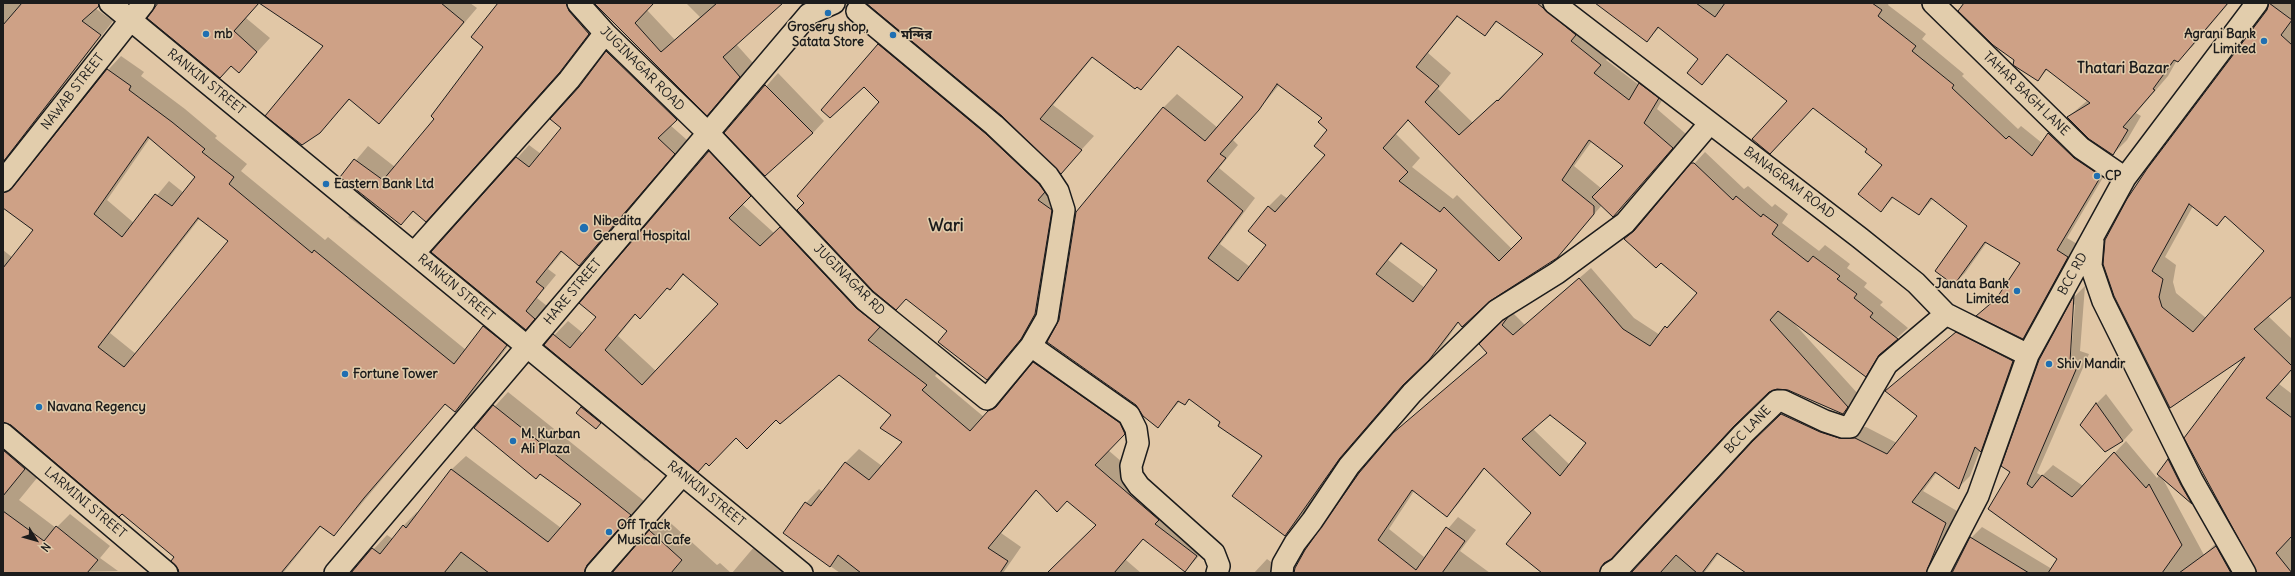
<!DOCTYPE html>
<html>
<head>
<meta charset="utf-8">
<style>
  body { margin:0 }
  #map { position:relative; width:2295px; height:576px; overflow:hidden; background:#e1c7a6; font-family:Delius,sans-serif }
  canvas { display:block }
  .frame { position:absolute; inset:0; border:4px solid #1c1c1c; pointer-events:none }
  .north { position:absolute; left:16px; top:520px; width:40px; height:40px; -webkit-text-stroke:3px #e2cdac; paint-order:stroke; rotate:127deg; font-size:11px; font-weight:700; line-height:16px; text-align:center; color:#1c1c1c }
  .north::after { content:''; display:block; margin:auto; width:14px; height:18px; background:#1c1c1c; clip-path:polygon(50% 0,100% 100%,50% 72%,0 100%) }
</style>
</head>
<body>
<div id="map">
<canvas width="2295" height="576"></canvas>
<div class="frame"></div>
<div class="north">N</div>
</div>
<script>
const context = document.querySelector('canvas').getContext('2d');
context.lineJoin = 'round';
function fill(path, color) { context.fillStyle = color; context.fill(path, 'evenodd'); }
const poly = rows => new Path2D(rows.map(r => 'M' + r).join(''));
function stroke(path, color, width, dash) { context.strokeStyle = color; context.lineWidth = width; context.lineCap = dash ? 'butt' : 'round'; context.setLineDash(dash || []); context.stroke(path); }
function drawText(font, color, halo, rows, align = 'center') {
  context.font = font + ' Delius,"Noto Sans Bengali",sans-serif'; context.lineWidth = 3; context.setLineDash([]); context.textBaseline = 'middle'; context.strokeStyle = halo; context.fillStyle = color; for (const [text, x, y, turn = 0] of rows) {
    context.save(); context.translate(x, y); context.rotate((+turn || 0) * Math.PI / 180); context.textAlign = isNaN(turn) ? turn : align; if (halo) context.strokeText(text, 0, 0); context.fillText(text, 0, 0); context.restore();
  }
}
const shadow = poly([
  [3,3,100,3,95,8,113,21,6,159,4,166,15,180,23,177,108,70,121,56,144,72,141,76,185,109,217,136,215,138,247,164,241,171,325,240,328,237,466,350,497,314,519,332,468,398,455,411,446,403,347,521,334,535,321,526,283,573,180,573,175,557,11,424,5,421,8,430,38,455,26,469,37,478,19,500,56,528,70,514,110,546,100,558,118,571,3,573,3,250,13,258,34,230,3,207],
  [150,138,196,176,184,193,169,181,134,223,107,200],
  [200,218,229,241,136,354,110,333],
  [160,3,259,3,246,18,270,38,239,72],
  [261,3,470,3,477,8,379,123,350,99,319,132,324,46],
  [500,3,588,3,602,20,573,58,439,207,414,211,401,224,342,177,368,146,395,167,435,119,484,47],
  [595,3,653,3,647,10,675,40,700,17,686,3,782,3,736,44,753,63,707,114],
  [843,3,851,3,845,8,846,4,827,21],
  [866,3,1565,3,1613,51,1606,60,1639,85,1653,71,1671,85,1657,109,1686,134,1613,215,1602,205,1557,257,1489,300,1459,322,1442,346,1414,373,1353,444,1298,522,1285,535,1263,456,1190,398,1184,404,1180,401,1158,426,1060,320,1077,213,1164,107,1177,94,1218,128,1244,97,1179,46,1141,89,1093,57,1053,105,1094,136,1061,172,1002,115],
  [1458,16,1484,35,1498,21,1545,54,1512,89,1510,88,1473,123,1438,89,1451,73,1428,53],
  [1280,84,1323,118,1328,130,1327,155,1288,199,1281,194,1268,207,1268,245,1250,267,1220,244,1255,198,1219,168,1238,145,1233,140],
  [1408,120,1523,238,1512,249,1457,195,1453,199,1412,167,1420,158,1396,134],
  [1592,141,1624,166,1602,189,1574,166],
  [1403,243,1438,269,1425,288,1388,260],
  [1597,3,1889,3,1888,5,1926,34,1922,39,1964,74,1962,76,2018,129,2021,126,2042,143,2060,122,2111,164,2067,238,2079,245,2034,327,2023,338,1978,315,1999,296,2021,262,1987,242,1965,273,1954,284,1969,225,1933,199,1919,214,1894,197,1881,211,1883,165,1869,149,1813,107,1789,101,1728,54,1702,84,1700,59,1660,27,1646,41],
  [1965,3,2229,3,2192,47,2177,60,2168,76,2136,113,2141,116,2127,140,2113,154,2068,117,2088,100,2048,69,2037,80,2015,59],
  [2270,3,2292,3,2292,301,2288,298,2268,316,2292,339,2292,369,2279,384,2292,394,2292,535,2289,538,2292,542,2292,573,1953,573,1971,538,1982,527,2052,569,2058,558,2011,472,2040,360,2075,296,2085,286,2080,351,2089,354,2037,473,2042,476,2053,465,2083,486,2126,441,2157,478,2169,460,2179,450,2201,493,2192,503,2163,479,2204,555,2217,542,2253,570,2257,570,2249,354,2170,407,2115,296],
  [2193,206,2217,225,2226,216,2266,251,2206,318,2176,293,2173,282,2176,265,2165,257],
  [2075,304,2070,367,2068,367,2073,306],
  [891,33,1063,199,1047,301,1033,326,987,378,948,330,805,203,880,102,878,45],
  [619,39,689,107,670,125,687,140,579,265,563,251,548,269,556,275,537,298,547,306,525,328,433,252,529,145,541,154,562,128,579,88,607,52],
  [778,73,824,121,813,133,725,133],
  [723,138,764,182,742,204,774,233,794,214,940,370,935,376,984,417,1007,395,1048,349,1138,420,1108,450,1172,505,1210,542,1198,557,1185,571,1144,538,1126,560,1141,573,1048,573,1097,525,1067,500,1037,490,1001,533,1021,547,1003,573,840,573,784,533,806,503,819,489,823,492,846,462,859,449,882,466,904,442,893,415,839,374,776,419,736,437,545,345,568,321,584,334,597,317,709,152],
  [684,274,719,304,656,371,618,336,636,314,640,317,668,287,670,289],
  [1705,152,1744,189,1748,186,1772,207,1775,204,1788,214,1782,223,1819,251,1825,245,1850,264,1847,268,1867,283,1864,287,1883,302,1880,305,1908,328,1888,346,1876,364,1865,375,1792,321,1859,395,1854,402,1843,413,1788,389,1777,388,1768,392,1611,558,1610,562,1629,573,1638,567,1752,443,1793,403,1851,428,1866,427,1897,443,1918,415,1886,391,1967,322,2024,350,1992,440,1980,450,1970,476,1959,487,1937,472,1923,491,1957,511,1933,573,1748,573,1719,553,1704,573,1539,573,1541,570,1532,513,1485,468,1458,504,1447,515,1414,491,1389,529,1424,557,1458,517,1476,530,1460,551,1490,573,1319,573,1394,434,1487,352,1480,345,1515,310,1513,313,1525,325,1591,268,1634,318,1660,335,1677,316,1698,293,1661,262,1626,239],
  [1550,414,1587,443,1570,465,1533,429],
  [354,211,368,222,362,227,348,217],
  [429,255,453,274,438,289,415,269],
  [508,392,644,501,600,551,598,562,602,569,616,570,664,517,717,565,720,563,731,573,349,573,355,569,387,535,393,539,403,526,417,512,419,513,452,469,466,456,561,528,582,504,475,428],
  [2106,394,2133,430,2123,441,2105,450,2096,404],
  [592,397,606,417,596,428,578,413],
  [613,415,656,450,645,461,604,424],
  [760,540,803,573,732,573],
  [1267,559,1282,570,1282,573,1254,573]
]);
const building = poly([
  [22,3,98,3,99,6,82,21,101,35,3,162,3,25,22,3],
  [158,3,259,3,234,31,257,52,239,73,231,66,220,78,147,18,158,3],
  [259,3,441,3,464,22,379,124,349,99,320,133,302,145,265,116,323,46,259,3],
  [498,3,566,3,569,11,589,34,560,72,426,222,413,211,401,225,340,177,354,159,383,180,434,119,431,116,483,47,471,37,498,3],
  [594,3,654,3,635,23,661,52,717,3,783,3,723,57,740,77,707,116,594,3],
  [866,3,1537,3,1576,35,1571,41,1601,65,1594,73,1629,100,1639,83,1659,98,1644,123,1673,148,1613,217,1592,197,1623,166,1589,140,1562,180,1594,206,1594,214,1557,258,1490,301,1462,327,1458,322,1429,360,1403,385,1340,458,1285,536,1232,496,1262,456,1218,426,1220,422,1189,399,1185,405,1178,401,1158,428,1143,416,1136,405,1047,342,1059,320,1076,212,1163,107,1205,141,1243,97,1178,46,1141,90,1137,87,1135,89,1092,57,1040,119,1082,150,1061,174,1002,116,866,3],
  [1457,16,1485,36,1496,21,1543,54,1498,101,1497,100,1459,135,1425,102,1439,86,1416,67,1457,16],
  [1277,84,1322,118,1318,122,1327,130,1314,146,1325,155,1275,212,1268,206,1248,231,1266,245,1238,281,1208,258,1243,211,1207,181,1226,158,1220,154,1259,110,1277,84],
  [1408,120,1522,238,1499,261,1444,207,1440,212,1399,181,1408,172,1383,148,1408,120],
  [1401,243,1437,270,1413,302,1376,274,1401,243],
  [1595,3,1696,3,1715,17,1725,3,1872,3,1882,10,1878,16,1916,46,1912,51,1954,85,1952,88,2006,139,2009,136,2032,156,2048,133,2074,158,2101,176,2057,250,2068,257,2023,339,1976,316,1996,299,2020,263,1985,242,1954,285,1935,271,1967,226,1931,198,1919,215,1892,197,1881,212,1858,194,1882,165,1865,152,1867,149,1813,108,1770,154,1752,139,1787,101,1727,54,1702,85,1687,73,1698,59,1658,27,1647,42,1595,3],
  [1964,3,2228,3,2178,62,2174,60,2153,89,2155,90,2123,127,2128,130,2113,155,2089,139,2067,117,2090,103,2046,69,2038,81,2013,65,2014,60,1993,45,1958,11,1964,3],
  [2269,3,2292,20,2281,35,2292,45,2292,296,2254,329,2292,366,2292,369,2266,398,2292,418,2292,536,2276,553,2292,573,2257,573,2184,438,2245,357,2170,408,2114,296,2103,264,2105,240,2127,199,2147,169,2267,10,2269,3],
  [2189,204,2217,226,2225,216,2264,251,2193,332,2162,307,2159,297,2163,279,2152,271,2189,204],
  [878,44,986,134,1039,184,1045,192,1038,200,1052,210,1035,314,1021,339,987,380,938,342,947,331,906,299,896,310,873,291,797,210,804,203,797,196,879,102,864,87,830,118,821,110,878,44],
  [606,51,677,120,658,138,675,154,579,266,561,251,536,282,544,288,526,311,535,319,526,330,431,252,516,157,529,167,561,128,550,119,579,87,606,51],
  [107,69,131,86,129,90,172,122,205,149,202,152,234,177,229,184,312,253,314,250,454,364,483,326,507,345,455,412,445,404,364,498,334,536,320,526,281,573,179,573,178,569,171,561,174,557,122,514,119,517,11,425,3,422,3,268,33,230,3,208,3,193,12,188,107,69],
  [148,137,195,177,172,206,155,194,122,237,94,214,148,137],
  [198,218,228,241,124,367,98,347,198,218],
  [765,85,813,133,765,176,724,133,765,85],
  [709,151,751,196,729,218,760,246,780,227,856,308,880,327,868,340,927,385,922,390,970,431,988,411,996,407,1033,362,1120,423,1125,434,1095,465,1159,520,1155,524,1197,556,1185,572,1143,539,1114,573,1047,573,1096,525,1067,501,1057,512,1036,490,988,548,1008,561,1000,573,861,573,838,555,830,567,783,533,805,502,811,506,845,462,869,480,902,442,880,428,891,415,839,375,780,424,776,420,747,449,736,438,709,466,706,463,698,472,544,345,553,334,570,348,596,317,579,303,709,151],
  [683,274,718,304,642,385,605,350,635,314,640,319,667,288,670,290,683,274],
  [1691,163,1694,163,1733,200,1736,196,1761,217,1763,214,1778,225,1772,234,1808,262,1813,256,1840,276,1837,279,1857,294,1854,298,1873,313,1870,317,1898,339,1879,355,1866,377,1778,311,1770,320,1848,407,1843,414,1788,390,1777,389,1769,392,1734,426,1611,559,1604,563,1599,573,1542,573,1506,544,1531,513,1484,468,1447,517,1412,490,1378,540,1416,570,1446,527,1465,541,1442,573,1294,573,1295,568,1305,550,1359,473,1393,433,1487,353,1479,344,1503,320,1508,317,1502,325,1513,335,1579,278,1623,329,1650,346,1665,326,1667,328,1697,293,1661,263,1656,268,1624,239,1634,231,1691,163],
  [1550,415,1586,443,1560,476,1522,439,1550,415],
  [2074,295,2070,362,2078,365,2027,484,2032,488,2042,475,2072,497,2114,452,2146,488,2149,484,2182,545,2162,573,2048,573,2057,559,1988,509,2010,472,2001,466,2039,360,2074,295],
  [1956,332,2013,361,1981,452,1975,447,1959,489,1935,472,1912,502,1946,523,1926,573,1746,573,1717,553,1702,573,1697,573,1676,555,1660,573,1631,573,1752,442,1781,414,1820,432,1839,438,1855,438,1887,454,1917,416,1885,391,1956,332],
  [2096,403,2123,441,2105,452,2080,425,2096,403],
  [493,405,631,515,587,565,584,573,489,573,461,552,444,573,351,573,372,548,380,554,403,525,406,528,451,469,548,542,581,504,540,474,536,479,474,428,493,405],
  [581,407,601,423,596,429,576,413,581,407],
  [3,450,25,469,3,496,3,450],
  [2168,459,2181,485,2192,504,2157,474,2168,459],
  [3,511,44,541,56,526,98,560,87,573,3,573,3,511],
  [649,530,682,560,671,573,612,573,649,530],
  [1970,537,2029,573,1952,573,1970,537],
  [2216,546,2231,573,2179,573,2216,546]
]);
const street = poly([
  [110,3,802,573],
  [578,3,605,33,708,133,865,300,987,399,1031,346,1047,318,1064,210,1058,191,1048,176,994,125,857,11],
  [1554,3,1860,238,1916,283,1946,314,2028,355],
  [1933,3,2081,148,2125,178],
  [3,181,144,3],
  [2093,241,2091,266,2103,301,2192,480,2245,573],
  [415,254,414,253,569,80,605,33],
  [1031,346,1129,415,1136,429,1138,443,1131,466,1132,476,1139,486,1214,553,1219,566,1217,573],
  [3,434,167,573],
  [335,573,809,14,834,3],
  [596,573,682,475],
  [1282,573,1283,564,1295,543,1312,521,1349,466,1412,393,1496,311,1557,273,1625,223,1710,123],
  [1611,573,1619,568,1743,434,1777,401,1783,401,1825,421,1843,427,1850,427,1887,364,1946,314],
  [1938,573,1978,496,2028,355,2125,178,2257,3]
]);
const markers = [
  [828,13,4,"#1f6fb2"],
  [206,34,4,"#1f6fb2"],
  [893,35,4,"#1f6fb2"],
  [2264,41,4,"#1f6fb2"],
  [2097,176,4,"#1f6fb2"],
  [326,184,4,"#1f6fb2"],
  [584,228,5,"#1f6fb2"],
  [2017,291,4,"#1f6fb2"],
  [2049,364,4,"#1f6fb2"],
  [345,374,4,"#1f6fb2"],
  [39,407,4,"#1f6fb2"],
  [513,441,4,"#1f6fb2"],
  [609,532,4,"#1f6fb2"]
];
const poiNames = [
  ["Grosery shop,",828,27,"center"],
  ["Satata Store",828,42,"center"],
  ["mb",214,34],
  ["Agrani Bank",2256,34,"right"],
  ["Limited",2256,49,"right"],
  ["মন্দির",901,35],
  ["CP",2105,176],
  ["Eastern Bank Ltd",334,184],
  ["Nibedita",593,221],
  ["General Hospital",593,236],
  ["Janata Bank",2009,284,"right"],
  ["Limited",2009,299,"right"],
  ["Shiv Mandir",2057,364],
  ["Fortune Tower",353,374],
  ["Navana Regency",47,407],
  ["M. Kurban",521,434],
  ["Ali Plaza",521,449],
  ["Off Track",617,525],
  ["Musical Cafe",617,540]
];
const streetNames = [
  ["JUGINAGAR ROAD",642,69,45],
  ["RANKIN STREET",206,82,39],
  ["NAWAB STREET",73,92,-52],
  ["TAHAR BAGH LANE",2026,94,44],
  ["BANAGRAM ROAD",1789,183,37],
  ["BCC RD",2073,274,-61],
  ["JUGINAGAR RD",849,280,45],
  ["RANKIN STREET",456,288,40],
  ["HARE STREET",573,292,-50],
  ["BCC LANE",1748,430,-46],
  ["RANKIN STREET",706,494,39],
  ["LARMINI STREET",85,503,40]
];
const quarterNames = [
  ["Thatari Bazar",2123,69]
];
const districtNames = [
  ["Wari",946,226]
];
fill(shadow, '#0003');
fill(building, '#cea186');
stroke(building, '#1c1c1c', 1);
stroke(street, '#1c1c1c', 24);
stroke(street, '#e2cdac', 21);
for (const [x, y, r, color] of markers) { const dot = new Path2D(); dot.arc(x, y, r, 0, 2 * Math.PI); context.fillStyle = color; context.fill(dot); stroke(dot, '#e2cdac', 1.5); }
drawText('bold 13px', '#1c1c1c', '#e2cdac', poiNames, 'left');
drawText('13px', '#1c1c1c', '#e2cdac', streetNames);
drawText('bold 15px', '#1c1c1c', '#e2cdac', quarterNames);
drawText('bold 17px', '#1c1c1c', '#e2cdac', districtNames);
</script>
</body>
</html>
